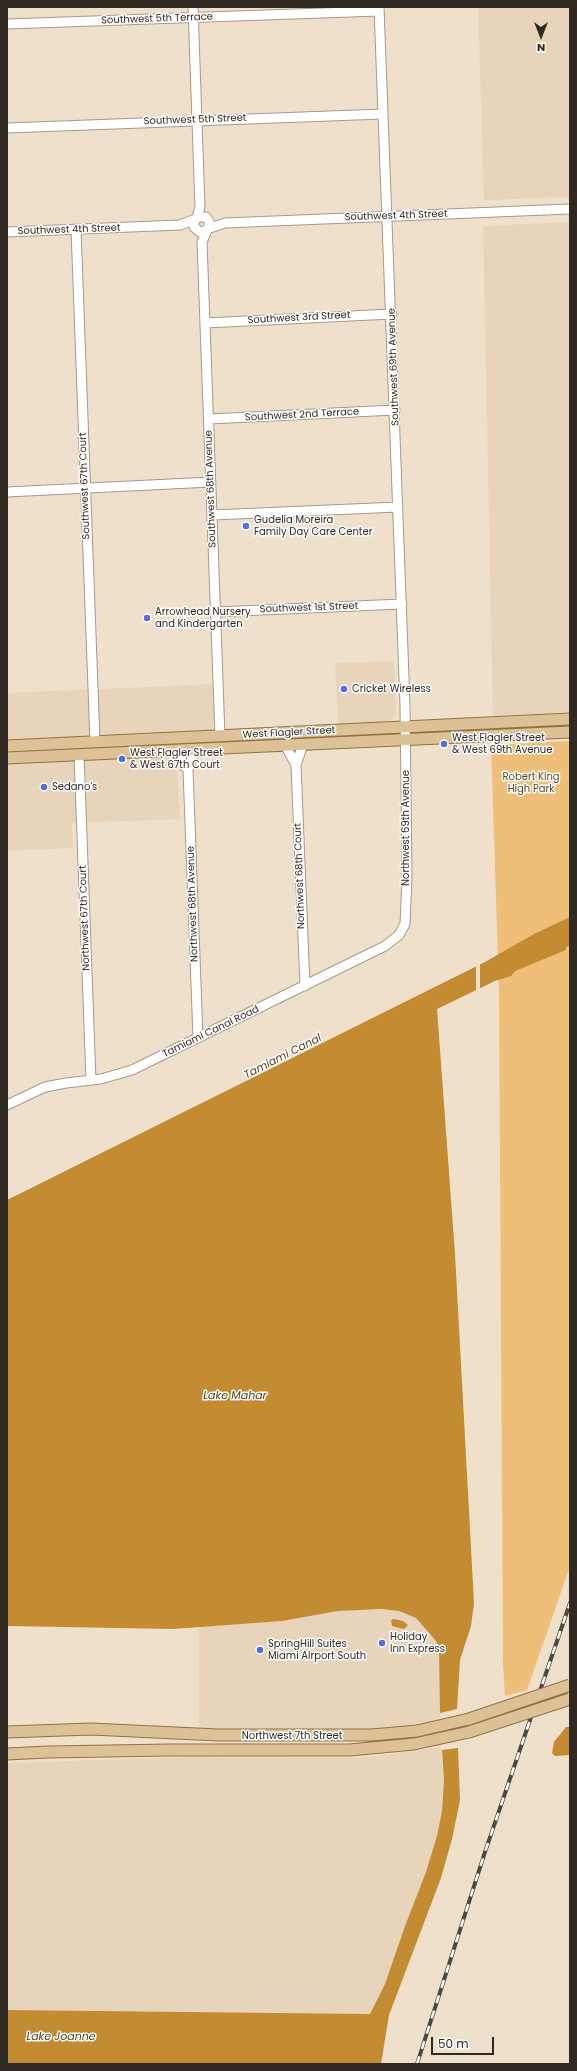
<!DOCTYPE html>
<html>
<head>
<meta charset="utf-8">
<style>
  body { margin:0 }
  #map { position:relative; width:577px; height:2071px; overflow:hidden; background:#efe0cb; font-family:Poppins,sans-serif }
  canvas { display:block }
  .frame { position:absolute; inset:0; border:8px solid #2f2921; pointer-events:none }
  .north { position:absolute; left:521px; top:16px; width:40px; height:40px; -webkit-text-stroke:3px #fff; paint-order:stroke; rotate:180deg; font-size:11px; font-weight:700; line-height:16px; text-align:center; color:#2f2921 }
  .north::after { content:''; display:block; margin:auto; width:14px; height:18px; background:#2f2921; clip-path:polygon(50% 0,100% 100%,50% 72%,0 100%) }
  .scale { position:absolute; left:431px; top:2037px; width:63px; height:18px; box-sizing:border-box; border:2px solid #2f2921; border-top:0; padding-left:5px; font-size:12px; line-height:14px; white-space:nowrap; color:#2f2921; -webkit-text-stroke:3px #fff; paint-order:stroke }
</style>
</head>
<body>
<div id="map">
<canvas width="577" height="2071"></canvas>
<div class="frame"></div>
<div class="north">N</div>
<div class="scale">50 m</div>
</div>
<script>
const context = document.querySelector('canvas').getContext('2d');
context.lineJoin = 'round';
function fill(path, color) { context.fillStyle = color; context.fill(path, 'evenodd'); }
const poly = rows => new Path2D(rows.map(r => 'M' + r).join(''));
function stroke(path, color, width, dash) { context.strokeStyle = color; context.lineWidth = width; context.lineCap = dash ? 'butt' : 'round'; context.setLineDash(dash || []); context.stroke(path); }
function drawText(font, color, halo, rows, align = 'center') {
  context.font = font + ' Poppins,sans-serif'; context.lineWidth = 3; context.setLineDash([]); context.textBaseline = 'middle'; context.strokeStyle = halo; context.fillStyle = color; for (const [text, x, y, turn = 0] of rows) {
    context.save(); context.translate(x, y); context.rotate((+turn || 0) * Math.PI / 180); context.textAlign = isNaN(turn) ? turn : align; if (halo) context.strokeText(text, 0, 0); context.fillText(text, 0, 0); context.restore();
  }
}
const built = poly([
  [478,7,570,7,570,197,484,200],
  [570,222,570,712,493,716,483,226],
  [394,661,396,714,391,720,385,723,338,724,335,663],
  [214,684,214,726,212,730,209,732,175,734,180,819,72,823,73,848,7,851,7,693],
  [365,1609,390,1610,408,1614,416,1618,436,1641,439,1647,440,1657,440,1720,418,1725,379,1729,217,1730,199,1727,199,1626,282,1621,338,1611],
  [441,1747,444,1780,442,1811,437,1836,426,1872,385,1984,370,2014,7,2010,7,1763,186,1757,351,1758,378,1756]
]);
const green = poly([
  [570,741,570,1566,527,1690,505,1696,503,1664,499,990,491,745]
]);
const water = poly([
  [570,917,570,945,566,947,566,950,515,971,511,976,495,981,437,1009,455,1254,474,1603,471,1626,460,1660,457,1709,440,1713,439,1647,436,1641,416,1618,399,1611,381,1609,338,1611,282,1621,173,1629,7,1626,7,1200,485,962,534,934],
  [394,1619,403,1621,408,1625,404,1629,392,1626,391,1620],
  [566,1727,570,1727,570,1755,555,1756,552,1753,554,1742],
  [458,1748,460,1800,452,1839,441,1878,389,2015,381,2064,7,2064,7,2010,370,2014,385,1984,405,1926,426,1872,437,1836,442,1811,444,1780,442,1750]
]);
const pier = poly([
  [480,962,480,990,476,992,476,964]
]);
const minor = poly([
  [193,7,200,207,197,217],
  [7,24,379,11],
  [7,128,383,114],
  [76,229,95,742],
  [207,229,225,223,570,209],
  [205,231,200,232,194,227,194,222,198,217,206,217,210,223,202,242,220,736],
  [7,232,180,225,195,219],
  [205,323,392,314],
  [209,419,395,410],
  [7,492,211,482],
  [212,515,398,507],
  [216,612,402,604],
  [285,745,296,765,305,986],
  [195,749,188,769,198,1038],
  [177,750,184,766,188,769],
  [79,755,91,1080],
  [296,765,303,744],
  [7,1105,45,1087,66,1083,101,1079,132,1070,385,946,399,935,405,924,407,877,405,705,379,7]
]);
const major = poly([
  [7,746,570,719],
  [7,758,570,732],
  [7,1732,91,1729,218,1735,372,1735,417,1731,469,1719],
  [7,1754,48,1752,169,1750,350,1750,414,1744,469,1732]
]);
const rail = poly([
  [417,2064,485,1852,570,1603]
]);
const majorBridge = poly([
  [469,1719,570,1685],
  [469,1732,570,1699]
]);
const markers = [
  [246,526,4,"#536ee3"],
  [147,618,4,"#536ee3"],
  [344,689,4,"#536ee3"],
  [444,744,4,"#536ee3"],
  [122,759,4,"#536ee3"],
  [44,787,4,"#536ee3"],
  [382,1643,4,"#536ee3"],
  [260,1650,4,"#536ee3"]
];
const streetNames = [
  ["Southwest 5th Terrace",157,19,-2],
  ["Southwest 5th Street",195,120,-2],
  ["Southwest 4th Street",396,216,-2],
  ["Southwest 4th Street",69,230,-2],
  ["Southwest 3rd Street",299,318,-3],
  ["Southwest 69th Avenue",394,367,-92],
  ["Southwest 2nd Terrace",302,415,-3],
  ["Southwest 67th Court",85,486,-92],
  ["Southwest 68th Avenue",211,489,-92],
  ["Southwest 1st Street",309,608,-2],
  ["West Flagler Street",289,733,-3],
  ["Northwest 69th Avenue",406,828,-90],
  ["Northwest 68th Court",300,876,-92],
  ["Northwest 68th Avenue",193,904,-92],
  ["Northwest 67th Court",85,918,-92],
  ["Tamiami Canal Road",211,1032,-26],
  ["Northwest 7th Street",292,1736]
];
const poiNames = [
  ["Gudelia Moreira",254,520],
  ["Family Day Care Center",254,532],
  ["Arrowhead Nursery",155,612],
  ["and Kindergarten",155,624],
  ["Cricket Wireless",352,689],
  ["West Flagler Street",452,738],
  ["& West 69th Avenue",452,750],
  ["West Flagler Street",130,753],
  ["& West 67th Court",130,765],
  ["Sedano's",52,787],
  ["Holiday",390,1637],
  ["Inn Express",390,1649],
  ["SpringHill Suites",268,1644],
  ["Miami Airport South",268,1656]
];
const parkNames = [
  ["Robert King",531,777],
  ["High Park",531,789]
];
const waterNames = [
  ["Tamiami Canal",283,1057,-27],
  ["Lake Mahar",235,1396],
  ["Lake Joanne",61,2037]
];
fill(built, '#e7d4ba');
fill(green, '#efbe78');
fill(water, '#c38c33');
fill(pier, '#efe0cb');
stroke(minor, '#a89a87', 11);
stroke(major, '#927141', 13);
stroke(minor, '#fff', 9);
stroke(major, '#ddc197', 11);
stroke(rail, '#4e473d', 4);
stroke(rail, '#fff', 2.5, [8]);
stroke(majorBridge, '#927141', 13, []);
stroke(majorBridge, '#ddc197', 11);
for (const [x, y, r, color] of markers) { const dot = new Path2D(); dot.arc(x, y, r, 0, 2 * Math.PI); context.fillStyle = color; context.fill(dot); stroke(dot, '#fff', 1.5); }
drawText('10px', '#2f2921', '#fff', streetNames);
drawText('10px', '#2f2921', '#fff', poiNames, 'left');
drawText('10px', '#5f4723', '#fff', parkNames);
drawText('italic 11px', '#533c17', '#fff', waterNames);
</script>
</body>
</html>
